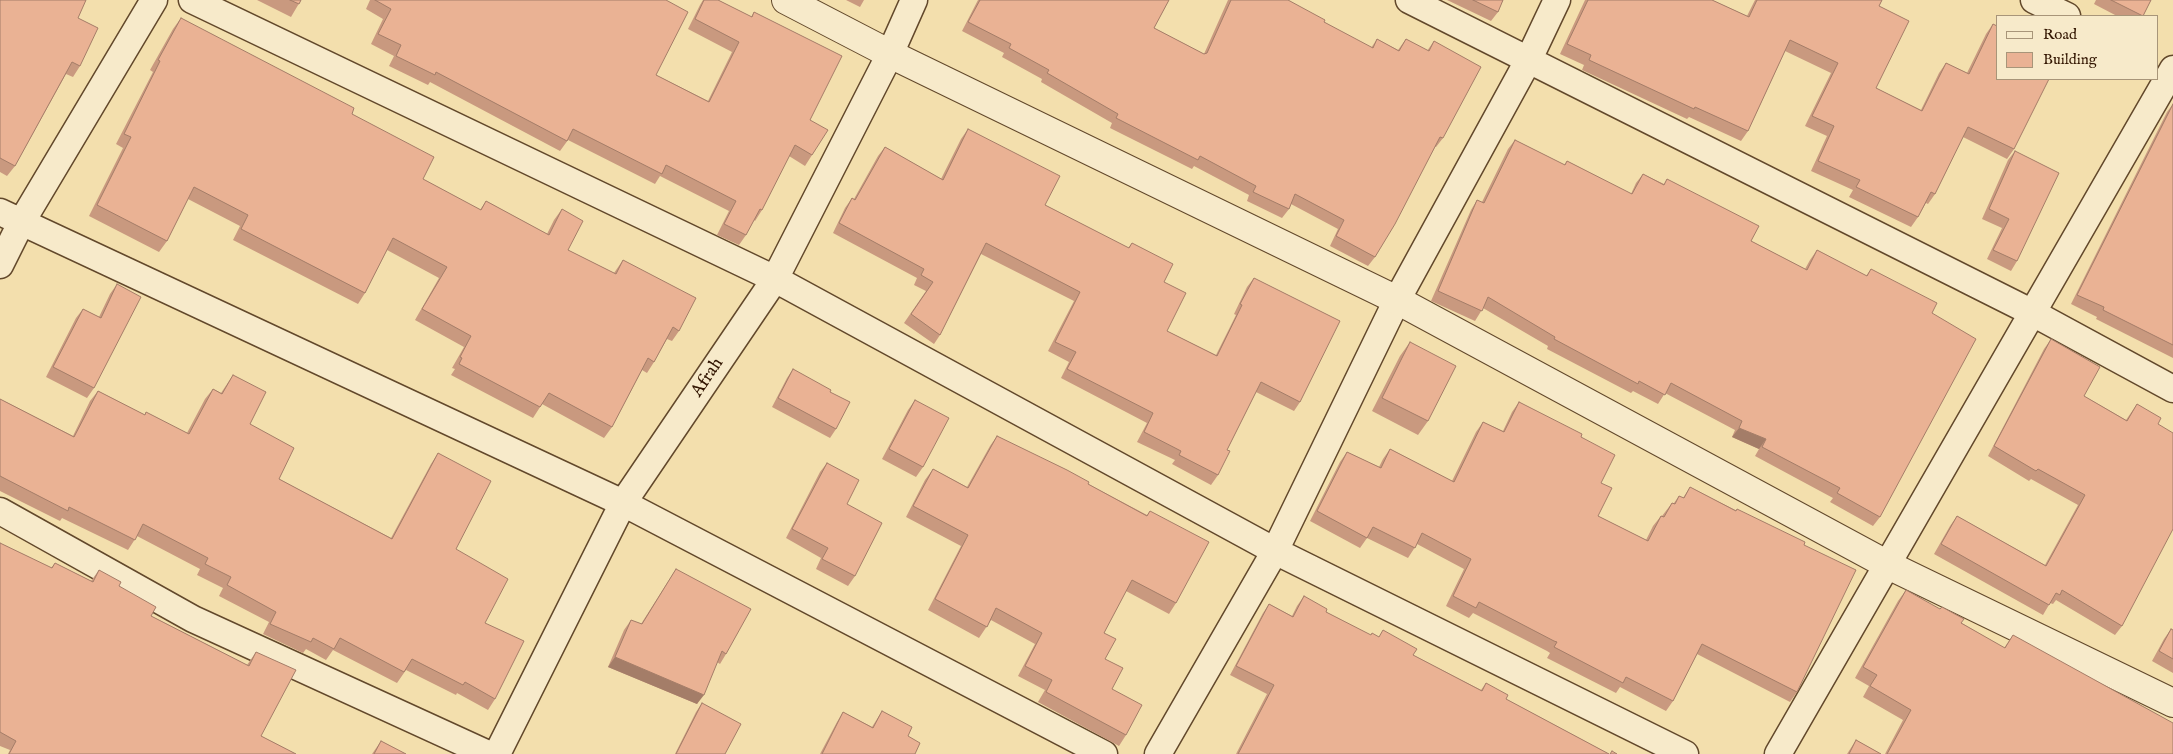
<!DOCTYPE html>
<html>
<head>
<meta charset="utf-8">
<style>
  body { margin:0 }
  #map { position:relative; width:2173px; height:754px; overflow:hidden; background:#f3dfad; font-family:"IM FELL English",serif }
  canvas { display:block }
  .legend { position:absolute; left:1996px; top:15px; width:162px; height:65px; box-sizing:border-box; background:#f7eaca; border:1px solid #a89579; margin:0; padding:6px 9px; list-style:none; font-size:15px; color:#321500 }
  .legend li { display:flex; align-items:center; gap:10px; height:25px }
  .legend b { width:25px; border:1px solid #a89579 }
</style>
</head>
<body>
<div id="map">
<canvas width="2173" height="754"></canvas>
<ul class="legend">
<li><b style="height:6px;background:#f7eaca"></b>Road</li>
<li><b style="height:14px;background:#eab294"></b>Building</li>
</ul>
</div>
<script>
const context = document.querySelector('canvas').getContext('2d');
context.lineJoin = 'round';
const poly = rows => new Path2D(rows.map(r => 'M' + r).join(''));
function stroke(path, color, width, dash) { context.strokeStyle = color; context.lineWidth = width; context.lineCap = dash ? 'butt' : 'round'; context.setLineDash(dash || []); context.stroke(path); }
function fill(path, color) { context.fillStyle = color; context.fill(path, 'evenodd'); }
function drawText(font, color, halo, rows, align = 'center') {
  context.font = font + ' "IM FELL English",serif'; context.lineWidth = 4; context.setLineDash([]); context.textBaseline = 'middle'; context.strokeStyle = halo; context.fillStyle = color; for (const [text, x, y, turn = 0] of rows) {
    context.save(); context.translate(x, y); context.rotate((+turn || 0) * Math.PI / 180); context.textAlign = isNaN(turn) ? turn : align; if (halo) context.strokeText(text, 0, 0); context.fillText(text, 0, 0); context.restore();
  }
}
const minor = poly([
  [192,0,775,279,1275,551,1685,754],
  [1409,0,2031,312,2173,389],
  [2034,0,2067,16],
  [0,212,623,503,1104,754],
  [0,265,21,223,154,0],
  [0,511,193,619,488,754],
  [497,754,623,503,775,279,890,54,914,0],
  [1158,754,1275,551,1397,300,1529,59,1557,0],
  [1778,754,2173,69]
]);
const tertiary = poly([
  [786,0,890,54,1397,300,1888,565,2173,703]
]);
const wall = poly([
  [0,0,78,18,80,66,73,77,66,74,15,166,7,176,0,172],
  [257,0,301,0,291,17],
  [370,0,666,0,656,75,708,101,732,52,688,29,700,5,703,0,718,0,751,17,754,12,810,120,812,155,805,166,789,156,762,210,755,221,754,220,746,235,739,245,717,235,729,211,660,176,655,184,568,140,560,151,430,82,428,85,389,66,394,56,371,44,383,19,366,9],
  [846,0,864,0,860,7],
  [978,0,1169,0,1154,28,1204,54,1228,0,1288,0,1324,22,1371,48,1377,39,1398,50,1406,39,1427,51,1434,41,1443,138,1436,147,1435,147,1375,257,1368,266,1330,246,1338,229,1291,204,1289,209,1282,218,1247,201,1249,195,1194,166,1192,169,1110,128,1112,123,1041,82,1042,79,1002,57,1004,53,962,31],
  [1447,0,1503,0,1498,12,1491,21],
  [1585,0,1712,0,1747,16,1755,0,1882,0,1879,6,1876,88,1921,110,1939,73,1946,63,1967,73,1986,34,1993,24,2014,149,2007,159,1963,137,1935,194,1928,204,1926,203,1918,217,1911,227,1849,197,1853,190,1811,171,1827,136,1805,126,1831,73,1785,51,1748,131,1741,141,1689,117,1687,119,1582,70,1584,65,1560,54],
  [2096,0,2151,0,2143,16,2117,16,2094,4],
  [181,18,352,114,423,179,480,210,486,201,547,234,554,220,562,209,568,250,614,273,623,260,679,331,672,341,667,339,654,362,647,373,642,370,612,427,604,438,542,404,533,418,451,375,455,369,452,368,464,347,415,320,439,278,387,250,365,293,358,304,233,240,240,226,188,199,167,241,159,252,89,216,123,148,116,144,153,72,150,70,173,29],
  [2173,104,2173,358,2096,319,2097,317,2071,304,2167,112],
  [968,129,1045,205,1128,248,1132,243,1164,282,1167,331,1216,355,1236,315,1234,314,1247,287,1254,278,1300,402,1294,411,1256,392,1227,450,1218,475,1211,485,1172,464,1175,460,1137,442,1147,423,1061,378,1069,362,1048,351,1074,301,981,254,940,335,934,344,904,323,926,291,914,285,917,278,833,233,845,208,852,198,854,199,878,156,885,147,941,179,961,139],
  [1515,140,1564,165,1567,161,1631,194,1636,183,1643,174,1664,184,1667,179,1751,241,1805,269,1810,260,1817,250,1866,276,1871,269,1932,313,1880,517,1873,526,1830,502,1833,498,1755,456,1759,449,1732,437,1735,430,1665,393,1658,404,1633,391,1631,393,1547,349,1548,346,1483,308,1475,321,1431,301,1471,210,1477,200,1482,202,1508,149],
  [2015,151,2017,261,2011,271,1987,259,2002,228,1982,219,2008,160],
  [117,284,94,388,87,398,46,377,76,318,83,309,99,317,110,294],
  [2051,339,2084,396,2126,420,2137,404,2158,424,2122,626,2115,635,2056,600,2053,604,2050,603,2043,615,1934,554,1950,526,1957,516,2045,565,2078,505,2031,479,2029,481,1988,456,2044,349],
  [1410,342,1428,421,1418,435,1372,411,1400,356],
  [793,369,830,392,836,429,830,438,772,407,787,378],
  [233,375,250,424,279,479,391,538,431,464,438,453,456,549,485,623,495,699,488,710,457,693,456,695,406,670,397,683,333,650,326,660,306,649,303,653,263,634,269,622,219,596,223,588,197,575,200,569,137,536,128,550,62,518,60,521,0,491,0,399,73,436,90,401,98,391,145,415,187,433,205,399,213,389,221,393],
  [915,400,923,467,916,477,882,459,908,410],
  [1519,402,1581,437,1601,483,1598,516,1646,540,1653,526,1661,516,1662,516,1672,503,1674,503,1679,496,1683,498,1690,487,1804,545,1797,692,1790,702,1697,654,1673,701,1666,711,1620,687,1616,693,1547,658,1550,653,1547,651,1473,613,1469,618,1446,606,1464,569,1417,544,1408,558,1367,538,1360,548,1310,521,1340,462,1347,452,1379,467,1383,459,1390,449,1452,481,1476,432,1483,422,1503,431,1512,412],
  [997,436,1147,515,1150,511,1176,603,1169,614,1126,591,1104,633,1105,659,1112,689,1126,735,1119,746,1038,702,1045,690,1018,676,1035,644,991,620,979,638,928,610,961,546,906,517,925,480,933,469,967,487,990,446],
  [827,463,847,504,855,576,848,586,816,569,821,558,786,538,820,472],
  [0,543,51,568,55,563,91,581,99,570,119,586,151,616,247,665,256,652,261,736,296,754,8,754,10,750,0,746],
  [676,569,726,654,720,664,717,662,697,704,608,667,624,630,631,620,641,624],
  [1906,590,2004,648,2013,635,2173,754,1885,754,1903,720,1863,697,1869,686,1855,678,1898,601],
  [1304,596,1326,612,1370,635,1379,637,1383,630,1413,655,1481,690,1486,683,1506,699,1609,754,1236,754,1267,694,1230,675,1263,613,1269,604,1292,616,1297,606],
  [2171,629,2173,630,2173,673,2152,661,2164,639],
  [702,703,725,754,675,754,696,712],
  [882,711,908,736,915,754,820,754,837,722,843,712,872,727],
  [1856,740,1881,754,1847,754],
  [381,741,406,754,372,754]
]);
const shadedWall = poly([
  [1739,428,1766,439,1759,449,1732,437],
  [615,657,704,695,697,704,608,667]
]);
const building = poly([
  [0,0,86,0,78,18,98,28,80,66,72,62,15,166,0,158,0,0],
  [290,0,301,0,299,4,290,0],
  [375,0,666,0,688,12,656,75,709,102,739,42,695,19,704,0,718,0,752,17,754,12,842,56,810,120,828,130,812,155,795,145,762,210,760,209,746,235,724,224,736,201,666,165,662,174,573,129,567,141,436,72,435,75,396,56,401,45,378,34,391,9,375,0],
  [980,0,1169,0,1154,28,1204,54,1207,53,1231,0,1288,0,1325,20,1324,22,1373,48,1377,39,1399,51,1406,39,1429,51,1434,41,1481,67,1443,138,1440,137,1395,224,1375,257,1336,236,1344,220,1295,194,1289,209,1253,192,1256,186,1200,156,1198,160,1116,118,1118,114,1047,73,1049,70,1009,48,1011,44,968,22,980,0],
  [1473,0,1503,0,1498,12,1473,0],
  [1588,0,1712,0,1749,17,1757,0,1882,0,1879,6,1909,21,1876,88,1922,111,1946,63,1969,74,1993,24,1997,26,1997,79,2049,79,2014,149,1968,127,1935,194,1931,192,1918,217,1856,187,1860,180,1818,161,1834,126,1812,116,1838,63,1790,40,1748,131,1695,107,1694,109,1589,60,1591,55,1567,44,1588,0],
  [2111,0,2151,0,2143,16,2111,0],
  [181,18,354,108,352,114,434,157,423,179,481,210,486,201,549,235,562,209,583,221,568,250,616,274,623,260,696,298,679,331,673,327,654,362,648,358,612,427,549,393,540,407,459,364,462,358,460,357,471,336,422,309,447,267,393,238,365,293,241,229,248,215,194,187,167,241,97,205,131,137,124,134,160,61,158,60,181,18],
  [2173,104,2173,345,2103,310,2104,307,2077,295,2173,104],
  [968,129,1060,176,1045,205,1129,248,1132,243,1173,264,1164,282,1186,293,1167,331,1217,356,1242,305,1240,304,1254,278,1340,321,1300,402,1261,382,1227,450,1230,451,1218,475,1179,455,1181,451,1144,432,1153,413,1067,369,1076,352,1055,342,1080,292,986,243,940,335,911,314,933,282,921,275,924,269,839,223,852,198,855,200,885,147,943,180,968,129],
  [1515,140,1565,165,1567,161,1632,194,1643,174,1664,185,1667,179,1759,226,1751,241,1807,270,1817,250,1867,276,1871,269,1937,303,1932,313,1976,339,1880,517,1837,493,1840,488,1762,447,1766,439,1739,428,1742,421,1671,383,1665,395,1639,381,1638,384,1554,339,1555,337,1488,297,1482,311,1438,291,1477,200,1484,203,1515,140],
  [2015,151,2059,173,2017,261,1993,250,2009,219,1989,209,2015,151],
  [117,284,141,297,94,388,53,367,83,309,101,318,117,284],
  [2051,339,2100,367,2084,396,2127,421,2137,404,2161,418,2158,424,2173,433,2173,529,2122,626,2062,590,2060,595,2056,593,2049,605,1941,544,1957,516,2046,566,2085,495,2038,469,2036,471,1994,446,2051,339],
  [1410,342,1456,366,1428,421,1382,398,1410,342],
  [793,369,831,390,830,392,850,402,836,429,778,398,793,369],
  [233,375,266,392,250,424,294,448,279,479,392,539,438,453,491,481,456,549,508,579,485,623,524,641,495,699,465,682,463,685,412,659,404,672,340,638,334,649,313,638,311,642,270,624,276,612,227,585,231,577,205,564,208,558,143,524,135,540,69,507,68,511,0,476,0,399,74,437,98,391,145,415,146,412,189,434,213,389,222,394,233,375],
  [915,400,949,418,923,467,889,449,915,400],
  [1519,402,1582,434,1581,437,1615,455,1601,483,1612,488,1598,516,1648,541,1661,516,1664,517,1672,503,1675,504,1679,496,1684,498,1690,487,1736,511,1737,509,1805,542,1804,545,1856,570,1797,692,1702,644,1673,701,1626,677,1623,683,1554,647,1557,642,1554,641,1479,602,1476,608,1453,596,1471,559,1422,533,1415,548,1373,527,1367,538,1317,511,1347,452,1381,468,1390,449,1454,482,1483,422,1504,432,1519,402],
  [997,436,1067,470,1089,482,1088,484,1147,516,1150,511,1209,542,1176,603,1132,580,1104,633,1116,639,1105,659,1123,668,1112,689,1142,705,1126,735,1046,692,1052,680,1025,666,1042,633,996,608,987,627,935,599,968,535,913,506,933,469,968,488,997,436],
  [827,463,859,480,847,504,882,523,855,576,822,559,828,548,792,529,827,463],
  [0,543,52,568,55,563,93,582,99,570,121,582,119,586,156,607,151,616,249,666,256,652,296,670,261,736,296,754,9,754,16,741,0,732,0,543],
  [676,569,751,609,726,654,722,651,704,695,615,657,631,620,642,624,676,569],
  [1906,590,1940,609,1942,607,1964,619,1961,623,2005,648,2013,635,2173,723,2173,754,1887,754,1911,710,1870,686,1877,675,1863,667,1906,590],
  [1304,596,1327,609,1326,612,1371,635,1372,633,1379,637,1383,630,1417,649,1413,655,1482,691,1486,683,1508,695,1506,699,1609,754,1238,754,1274,685,1236,666,1269,604,1293,617,1304,596],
  [2171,629,2173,630,2173,659,2159,651,2171,629],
  [702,703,741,724,725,754,676,754,702,703],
  [882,711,912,727,908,736,920,743,915,754,822,754,843,712,873,728,882,711],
  [1856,740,1881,754,1849,754,1856,740],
  [381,741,406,754,374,754,381,741],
  [1612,751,1617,754,1610,754,1612,751]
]);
const streetNames = [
  ["Afrah",708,378,-56]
];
stroke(minor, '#62482b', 29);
stroke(tertiary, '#62482b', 30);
stroke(minor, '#f7eaca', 26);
stroke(tertiary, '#f7eaca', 28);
fill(wall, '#c9997f');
fill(shadedWall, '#a47d68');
fill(building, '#eab294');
stroke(building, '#a47d68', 1);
drawText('18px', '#321500', '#f7eaca', streetNames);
</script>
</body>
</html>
